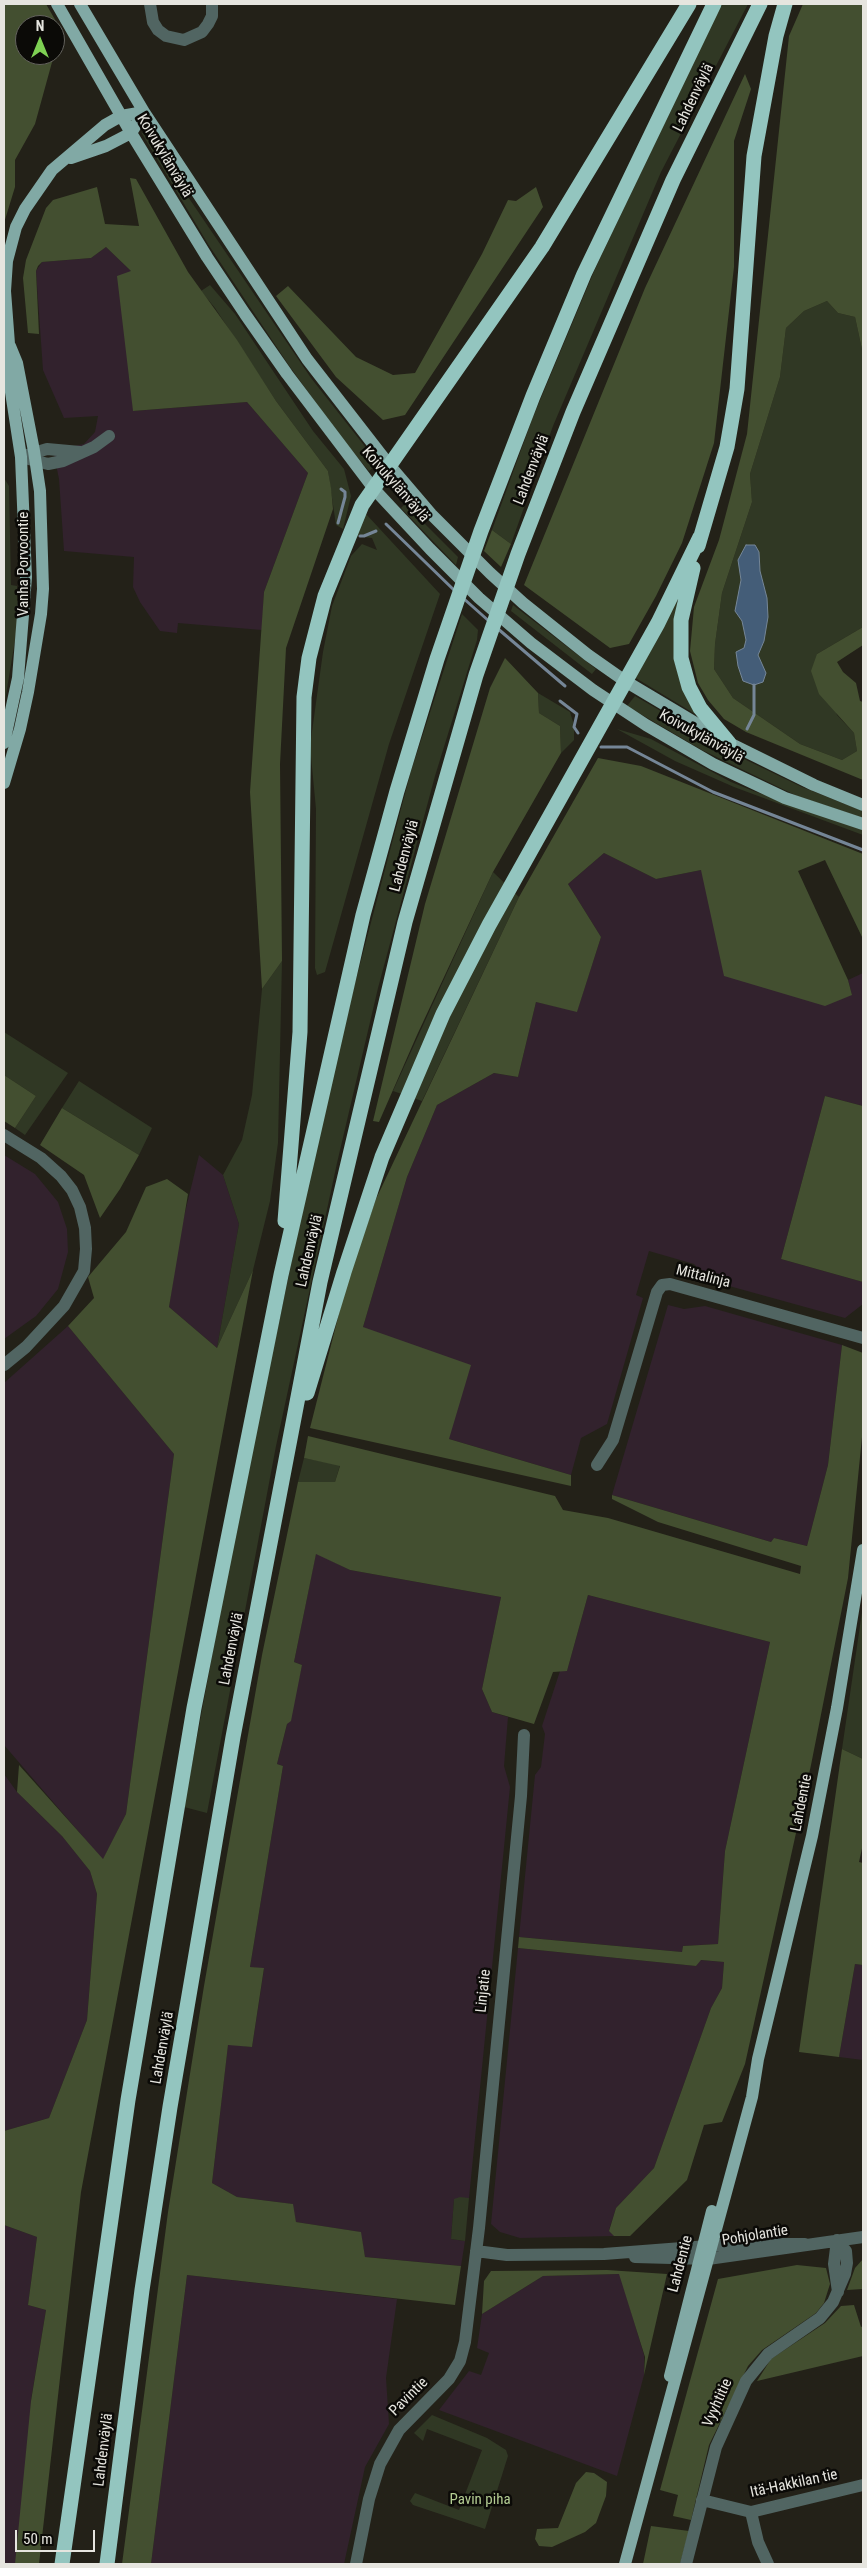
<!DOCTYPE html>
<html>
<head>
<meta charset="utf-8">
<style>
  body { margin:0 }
  #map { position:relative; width:867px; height:2568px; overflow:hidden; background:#232118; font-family:"Roboto Condensed",sans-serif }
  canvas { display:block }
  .frame { position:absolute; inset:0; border:5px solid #e6e5df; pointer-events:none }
  .north { position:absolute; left:15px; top:15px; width:50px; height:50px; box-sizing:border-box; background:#0b0a07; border:1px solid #63625d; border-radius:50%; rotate:0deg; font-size:14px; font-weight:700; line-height:20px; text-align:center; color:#e6e5df }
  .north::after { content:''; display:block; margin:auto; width:18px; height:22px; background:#7ed053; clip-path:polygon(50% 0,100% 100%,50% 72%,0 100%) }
  .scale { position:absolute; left:15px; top:2530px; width:80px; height:22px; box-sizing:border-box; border:2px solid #e6e5df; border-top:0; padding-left:6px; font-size:15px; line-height:18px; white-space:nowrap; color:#e6e5df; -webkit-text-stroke:4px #0b0a07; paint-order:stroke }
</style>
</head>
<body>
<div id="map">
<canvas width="867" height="2568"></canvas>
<div class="frame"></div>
<div class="north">N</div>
<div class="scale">50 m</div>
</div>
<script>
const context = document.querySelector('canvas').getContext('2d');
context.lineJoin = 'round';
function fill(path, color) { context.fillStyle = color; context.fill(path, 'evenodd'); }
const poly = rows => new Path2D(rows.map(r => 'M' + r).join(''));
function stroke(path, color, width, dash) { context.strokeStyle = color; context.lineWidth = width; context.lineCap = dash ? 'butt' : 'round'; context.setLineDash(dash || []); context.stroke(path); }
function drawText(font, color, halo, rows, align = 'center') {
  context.font = font + ' "Roboto Condensed",sans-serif'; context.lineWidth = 5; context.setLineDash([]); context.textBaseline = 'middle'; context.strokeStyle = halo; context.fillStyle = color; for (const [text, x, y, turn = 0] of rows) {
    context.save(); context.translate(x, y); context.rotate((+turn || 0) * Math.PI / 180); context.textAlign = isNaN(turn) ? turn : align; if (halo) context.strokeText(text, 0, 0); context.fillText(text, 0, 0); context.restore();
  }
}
const industrial = poly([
  [106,247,131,271,133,411,247,402,308,473,264,592,262,630,178,623,177,633,160,631,140,602,133,587,134,557,64,551,59,479,53,450,84,444,95,432,98,416,64,418,43,370,36,271,42,262,91,258],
  [604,853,656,879,701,870,852,995,848,980,863,973,863,1106,825,1096,781,1259,863,1282,863,1304,845,1318,711,1281,694,1264,649,1251,636,1295,643,1298,607,1424,581,1438,571,1475,449,1439,363,1327,407,1177,437,1105,494,1073,518,1077,536,1002,577,1011,601,937,568,884],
  [4,1155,35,1174,58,1202,67,1229,68,1252,58,1289,36,1316,4,1339],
  [199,1155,223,1175,239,1224,217,1348,169,1307,179,1237],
  [668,1305,684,1309,705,1306,842,1345,828,1465,807,1546,774,1538,771,1542,612,1495],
  [68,1326,174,1454,126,1814,103,1860,4,1745,4,1383],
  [316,1553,350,1570,501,1597,482,1689,492,1712,508,1717,504,1766,510,1787,469,2198,454,2200,451,2239,465,2241,461,2266,365,2257,360,2232,296,2222,292,2204,237,2197,212,2183,228,2044,252,2047,264,1969,250,1967,283,1766,277,1764,302,1665,294,1662],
  [588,1595,770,1642,725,1851,718,1944,683,1946,682,1952,519,1937,535,1775,541,1767,545,1734,542,1726,560,1671,567,1671],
  [4,1774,17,1792,62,1836,90,1871,97,1894,87,2020,49,2118,4,2131],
  [518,1948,696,1966,700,1960,724,1962,722,1988,711,2008,654,2168,616,2208,609,2230,614,2236,520,2238,500,2232,491,2224],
  [855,1964,863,1965,863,2060,839,2057],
  [4,2225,37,2237,28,2305,46,2310,31,2400,29,2564,4,2564],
  [620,2274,644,2355,644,2375,617,2476,439,2410,469,2371,481,2375,489,2353,477,2348,482,2314,543,2276],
  [187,2275,397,2299,386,2378,389,2424,365,2467,344,2564,151,2564]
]);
const green = poly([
  [721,4,748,4,661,172,553,426,511,544,492,530,533,417,595,269],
  [141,132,146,135,311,378,378,463,369,471,339,435,288,364,208,244],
  [210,285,235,314,313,431,344,469,351,496,343,529,336,525,328,471,276,401,215,308,201,291],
  [827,301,838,313,855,317,863,354,863,627,817,654,837,715,854,733,857,751,842,760,800,744,733,698,714,669,715,644,722,593,752,502,750,474,780,377,786,328,804,311],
  [4,478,9,486,11,585,17,586,18,622,4,707],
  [405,504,458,557,456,565,401,508],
  [366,514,440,594,389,744,325,972,317,975,315,968,316,809,310,746,323,652,332,606,351,556,362,544,377,550,372,538,355,536],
  [678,598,675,620,674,660,683,690,695,714,634,677],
  [513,605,596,669,592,674,511,611],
  [462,614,478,630,477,640,435,776,378,988,337,1163,276,1446,207,1813,184,1807,237,1522,314,1155,355,983,411,771],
  [538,693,570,712,574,725,574,740,561,753,560,726,539,713],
  [635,696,740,757,802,787,863,811,863,818,797,796,702,750,627,706],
  [617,729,651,739,731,782,756,792,863,827,863,835,734,787,675,761],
  [493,872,519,897,422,1101,393,1091],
  [282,961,278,1143,270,1201,253,1270,217,1348,239,1224,223,1175,242,1140,252,1095,262,989],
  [4,1032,68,1073,25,1135,15,1128,36,1096,4,1075],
  [79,1081,152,1128,139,1155,62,1108],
  [304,1458,340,1465,335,1482,298,1482],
  [862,1612,863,1613,863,1759,842,1749],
  [460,2197,469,2198,465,2241,451,2239,454,2199],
  [432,2415,487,2438,506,2450,508,2456,485,2529,413,2505,410,2501,415,2493,459,2510,482,2450,427,2429,423,2441,414,2433]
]);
const forest = poly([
  [4,4,46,4,61,30,55,53,55,25,25,25,25,55,54,55,35,124,15,160,15,187,4,223],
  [803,4,863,4,863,354,855,317,838,313,827,301,804,311,786,328,780,377,750,474,752,502,722,593,715,644,714,669,733,698,800,744,842,760,857,751,854,733,819,694,811,671,817,654,863,627,863,645,837,662,843,672,856,683,860,701,863,702,863,780,746,732,724,719,708,700,698,683,690,651,694,607,719,540,747,434,789,36],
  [745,74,751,89,734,141,734,267,714,443,682,543,656,596,629,644,610,648,524,585,645,288],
  [130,178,136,179,188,272,237,340,276,401,328,471,331,488,333,509,286,648,280,764,282,961,262,989,250,792,264,592,308,473,247,402,133,411,117,276,131,271,106,247,91,258,42,262,38,266,36,271,39,334,28,333,23,278,26,260,46,208,53,200,97,187,105,224,139,226],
  [536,187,543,207,405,415,383,420,336,377,276,296,288,286,356,357,393,375,415,373,482,254,508,200,516,201],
  [492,530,511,544,501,567,484,551],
  [505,658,538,693,539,713,560,726,561,753,493,872,417,1035,379,1122,373,1121,425,904,490,688],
  [598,758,641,766,863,854,863,939,825,860,798,871,848,980,852,995,825,1006,724,976,701,870,656,879,604,853,568,884,601,937,577,1012,536,1002,518,1077,494,1073,437,1105,407,1177,363,1327,471,1365,449,1439,571,1475,571,1486,310,1428,347,1282,376,1199,519,897],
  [4,1075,36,1096,15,1128,4,1121],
  [825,1096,863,1106,863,1282,781,1259],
  [62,1108,139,1155,120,1189,100,1218,84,1175,40,1145],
  [167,1179,188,1194,169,1307,217,1348,253,1270,81,2192,39,2564,15,2564,31,2401,46,2310,28,2305,37,2237,4,2225,4,2131,49,2118,87,2020,97,1894,90,1871,62,1836,17,1792,19,1765,103,1859,126,1814,174,1454,68,1326,94,1298,88,1277,126,1232,146,1187],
  [842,1345,863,1353,863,1427,848,1578,811,1765,745,2064,722,2122,704,2125,687,2180,630,2236,614,2236,609,2231,616,2208,654,2168,711,2008,722,1988,724,1962,701,1960,696,1966,518,1948,519,1937,682,1952,683,1946,718,1944,725,1851,770,1642,588,1595,567,1671,553,1672,534,1724,492,1712,482,1689,501,1597,350,1570,316,1554,294,1662,302,1665,291,1721,287,1724,277,1764,283,1766,250,1967,264,1968,252,2047,228,2045,212,2183,237,2197,293,2204,296,2222,361,2232,365,2257,461,2266,455,2305,187,2275,151,2564,122,2564,168,2212,204,1986,262,1655,298,1482,335,1482,340,1466,304,1458,308,1436,555,1496,563,1510,608,1518,800,1574,801,1566,658,1522,612,1499,612,1495,771,1542,774,1538,807,1546,828,1465],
  [842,1749,863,1759,863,1844,859,1862,863,1863,863,1965,855,1964,839,2057,799,2052],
  [863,2259,863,2289,847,2290,855,2268],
  [797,2265,826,2268,830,2284,824,2303,816,2313,762,2350,748,2366,709,2445,691,2520,673,2516,678,2495,660,2490,718,2279],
  [607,2270,667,2274,644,2375,645,2357,619,2274,543,2276,482,2314,484,2281,491,2271],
  [854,2305,861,2327,863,2326,863,2356,757,2381,771,2359,825,2323,841,2306],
  [586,2472,594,2473,607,2482,606,2496,596,2523,585,2532,552,2547,539,2546,535,2539,537,2529,558,2528,576,2483],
  [651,2526,689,2531,680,2564,643,2564]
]);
const water = poly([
  [746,545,755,545,759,552,760,571,767,598,768,617,764,641,758,655,766,673,763,682,754,685,743,681,738,666,736,652,744,648,746,640,742,621,735,611,741,580,738,560,746,545]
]);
const stream = poly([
  [338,523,345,497,345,492,341,489],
  [386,524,455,591],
  [360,536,364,536,376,531],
  [463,598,490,622],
  [497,628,565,686],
  [560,701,577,714,574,727,578,733],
  [747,729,754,715,754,685],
  [601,747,627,747,713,792,863,850]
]);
const minor = poly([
  [150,4,153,22,158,30,166,36,184,40,202,32,208,24,212,16,212,4],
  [24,456,47,449,80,452],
  [21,457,48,464,63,461,94,447,109,436],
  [4,1135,41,1158,61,1176,72,1190,80,1207,85,1228,86,1249,84,1271,64,1306,26,1347,4,1365],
  [597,1465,613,1440,657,1292,662,1285,670,1284,863,1338],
  [837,2240,834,2264,838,2292],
  [476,2251,507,2255,604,2254,734,2244,805,2244],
  [635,2257,708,2259,863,2237],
  [702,2500,751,2512,863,2485],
  [751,2512,758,2542,768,2564],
  [356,2564,369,2499,380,2464,399,2430,449,2379,460,2361,465,2342,479,2228,521,1796,524,1735],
  [686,2564,716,2447,746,2381,768,2354,820,2318,833,2302,845,2274,847,2263,846,2251,837,2240]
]);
const major = poly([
  [57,4,131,133,207,257,245,314,287,374,374,489,430,549,479,598,531,643,593,690,646,725,713,764,785,798,863,824],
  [80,4,144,112,307,359,390,466,431,514,490,573,523,603,588,655,625,681,729,743,814,785,863,805],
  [71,158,106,146,131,133,144,112],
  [4,743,18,678,26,577,21,457,7,366,9,344,5,291,7,261,16,227,25,209,52,170,105,125,121,116,144,112],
  [4,783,20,729,28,692,41,614,43,589,40,491,34,451,17,363,10,346],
  [670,2376,712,2211],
  [625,2564,752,2097,758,2059,812,1836,837,1708,863,1550]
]);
const highway = poly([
  [698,546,727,447,737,389,754,156,776,36,785,4],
  [693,568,681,620,681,658,689,687,700,708,729,743],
  [285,1221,300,1032,304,697,309,658,325,596,362,505,542,247,689,4],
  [307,1393,344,1272,382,1157,443,1014,489,925,658,623,700,537],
  [62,2564,128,2100,194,1708,281,1275,363,915,397,791,437,659,481,531,533,396,584,274,714,4],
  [107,2564,142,2290,170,2107,233,1737,320,1282,405,922,476,675,518,554,573,412,673,180,760,4]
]);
const streetNames = [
  ["Lahdenväylä",694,98,-64],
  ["Koivukylänväylä",164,156,59],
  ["Lahdenväylä",532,470,-69],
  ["Koivukylänväylä",395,485,49],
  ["Vanha Porvoontie",24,564,-90],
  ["Koivukylänväylä",701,737,29],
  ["Lahdenväylä",405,856,-75],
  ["Lahdenväylä",310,1251,-77],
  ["Mittalinja",703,1277,14],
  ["Lahdenväylä",232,1649,-79],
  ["Lahdentie",802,1803,-79],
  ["Linjatie",484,1991,-84],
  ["Lahdenväylä",163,2048,-80],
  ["Pohjolantie",755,2236,-9],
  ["Lahdentie",681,2264,-75],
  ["Pavintie",409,2397,-45],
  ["Vyyhtitie",718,2403,-66],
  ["Lahdenväylä",104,2450,-83],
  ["Itä-Hakkilan tie",794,2484,-12]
];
const parkNames = [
  ["Pavin piha",480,2500]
];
fill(industrial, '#32222d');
fill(green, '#303824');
fill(forest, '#434f30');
fill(water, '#445d78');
stroke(water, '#758697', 1);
stroke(stream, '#758697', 3);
stroke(minor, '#516562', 12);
stroke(major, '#81a9a5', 12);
stroke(highway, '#93c5bf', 15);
drawText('15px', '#e6e5df', '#0b0a07', streetNames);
drawText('15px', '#b3cc92', '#0b0a07', parkNames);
</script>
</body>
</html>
